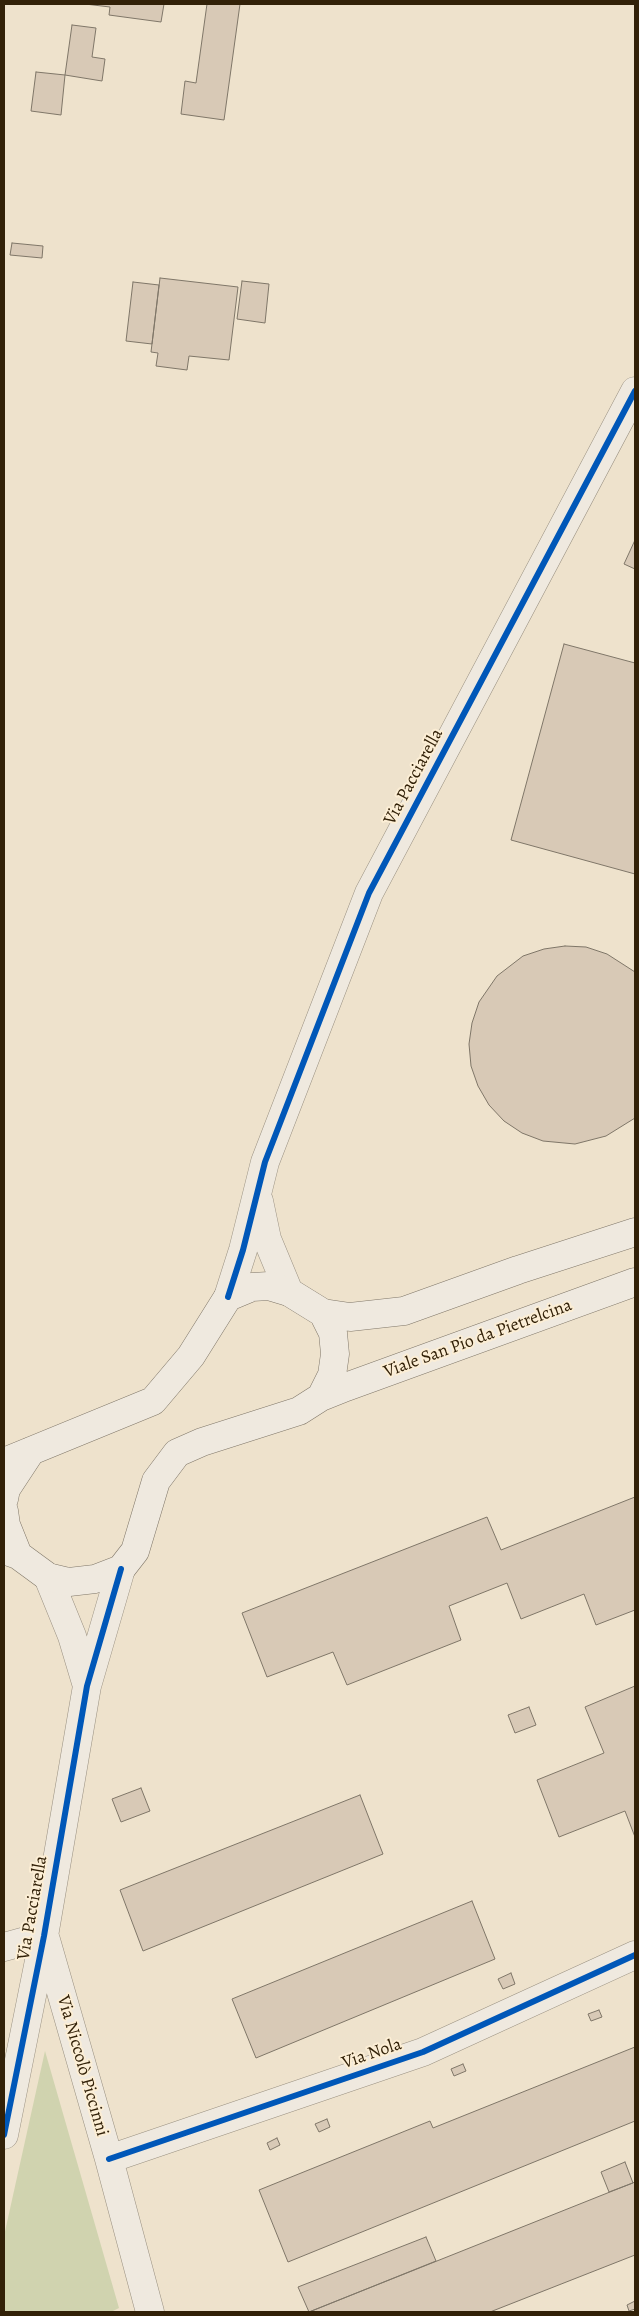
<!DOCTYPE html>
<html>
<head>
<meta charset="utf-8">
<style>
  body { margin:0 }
  #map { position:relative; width:639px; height:2316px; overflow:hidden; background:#eee2cc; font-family:Alegreya,serif }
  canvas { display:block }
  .frame { position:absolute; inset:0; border:5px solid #322108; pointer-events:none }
</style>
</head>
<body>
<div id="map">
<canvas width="639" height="2316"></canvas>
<div class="frame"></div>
</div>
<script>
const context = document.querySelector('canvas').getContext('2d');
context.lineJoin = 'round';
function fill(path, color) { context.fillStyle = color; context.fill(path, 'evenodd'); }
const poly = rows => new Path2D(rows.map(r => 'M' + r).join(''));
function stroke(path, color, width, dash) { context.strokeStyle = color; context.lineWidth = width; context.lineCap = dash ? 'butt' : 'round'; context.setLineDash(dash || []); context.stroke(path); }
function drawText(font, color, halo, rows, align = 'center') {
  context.font = font + ' Alegreya,serif'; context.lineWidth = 4; context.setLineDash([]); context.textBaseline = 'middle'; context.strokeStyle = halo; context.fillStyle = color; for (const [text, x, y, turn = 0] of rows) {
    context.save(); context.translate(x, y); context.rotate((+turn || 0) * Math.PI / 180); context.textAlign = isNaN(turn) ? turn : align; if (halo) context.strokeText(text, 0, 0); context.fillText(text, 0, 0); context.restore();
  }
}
const green = poly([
  [45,2051,119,2308,111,2312,4,2312,4,2236]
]);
const building = poly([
  [85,4,164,4,161,22,109,15,110,7,85,4],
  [207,4,240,4,224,120,181,114,185,81,196,83,207,4],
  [72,25,96,28,92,57,105,59,102,81,65,75,72,25],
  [36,72,65,75,61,115,31,111,36,72],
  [12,243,43,246,42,258,10,255,12,243],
  [160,278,238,287,229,360,189,356,187,370,156,366,158,353,151,352,160,278],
  [242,281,269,284,265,323,237,319,242,281],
  [133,282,159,285,152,344,126,341,133,282],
  [635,540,635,569,624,564,635,540],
  [564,644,635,663,635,874,511,840,564,644],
  [565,946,586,947,607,954,635,972,635,1118,606,1136,575,1144,543,1141,522,1133,504,1121,489,1105,478,1086,471,1066,469,1044,472,1023,479,1002,497,976,523,956,544,949,565,946],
  [635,1497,635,1610,596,1625,584,1594,521,1619,507,1583,449,1606,461,1640,347,1685,333,1652,267,1677,242,1613,487,1517,501,1550,635,1497],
  [635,1686,635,1837,625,1811,559,1837,537,1780,604,1753,585,1707,635,1686],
  [529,1707,536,1725,515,1733,508,1715,529,1707],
  [141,1788,150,1811,121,1822,112,1799,141,1788],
  [360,1795,383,1854,143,1951,120,1890,360,1795],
  [472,1901,495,1959,256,2058,232,1999,472,1901],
  [511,1973,515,1984,503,1989,498,1979,511,1973],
  [599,2010,602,2017,591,2021,588,2014,599,2010],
  [635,2047,635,2121,288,2262,259,2190,430,2121,433,2128,635,2047],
  [463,2064,466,2071,454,2076,451,2069,463,2064],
  [327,2119,330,2127,319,2132,315,2124,327,2119],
  [277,2138,280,2145,270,2150,267,2143,277,2138],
  [625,2162,633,2183,609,2192,601,2172,625,2162],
  [635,2182,635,2255,490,2312,309,2312,635,2182],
  [426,2237,436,2261,309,2312,298,2287,426,2237],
  [635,2301,635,2309,629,2311,627,2305,635,2301]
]);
const street = poly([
  [259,1201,267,1239,289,1292],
  [228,1297,243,1250,265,1162,369,893,635,391],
  [48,1577,72,1636,87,1686],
  [46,1940,109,2159,150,2312],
  [4,1947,44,1936],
  [4,2135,44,1936,87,1686,121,1569],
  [109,2159,423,2052,635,1955]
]);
const secondary = poly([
  [321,1397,332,1375,335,1354,333,1333,323,1313],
  [4,1462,153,1401,191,1356,228,1297,252,1287,269,1286,289,1292,323,1313,350,1317,404,1311,518,1270,635,1232],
  [4,1499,6,1489,31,1451],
  [4,1511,6,1525,18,1555],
  [4,1550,18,1555,48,1577,69,1582,95,1579,121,1569,135,1551,156,1481,177,1453,202,1442,299,1411,321,1397,346,1387,635,1282]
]);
const cycleway = poly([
  [228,1297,243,1250,265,1162,369,893,635,391],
  [4,2135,44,1936,87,1686,121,1569],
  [109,2159,423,2052,635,1955]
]);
const streetNames = [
  ["Via Pacciarella",414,777,-62],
  ["Viale San Pio da Pietrelcina",478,1339,-20],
  ["Via Pacciarella",33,1908,-80],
  ["Via Nola",372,2054,-19],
  ["Via Niccolò Piccinni",82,2066,74]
];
fill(green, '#d0d3af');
fill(building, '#d8c9b6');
stroke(building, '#7f7668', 1);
stroke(street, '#9a9182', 29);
stroke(secondary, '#7f7668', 29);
stroke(street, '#efe9df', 28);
stroke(secondary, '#efe9df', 28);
stroke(cycleway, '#0057b8', 6);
drawText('18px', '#322108', '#fceed5', streetNames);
</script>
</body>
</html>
